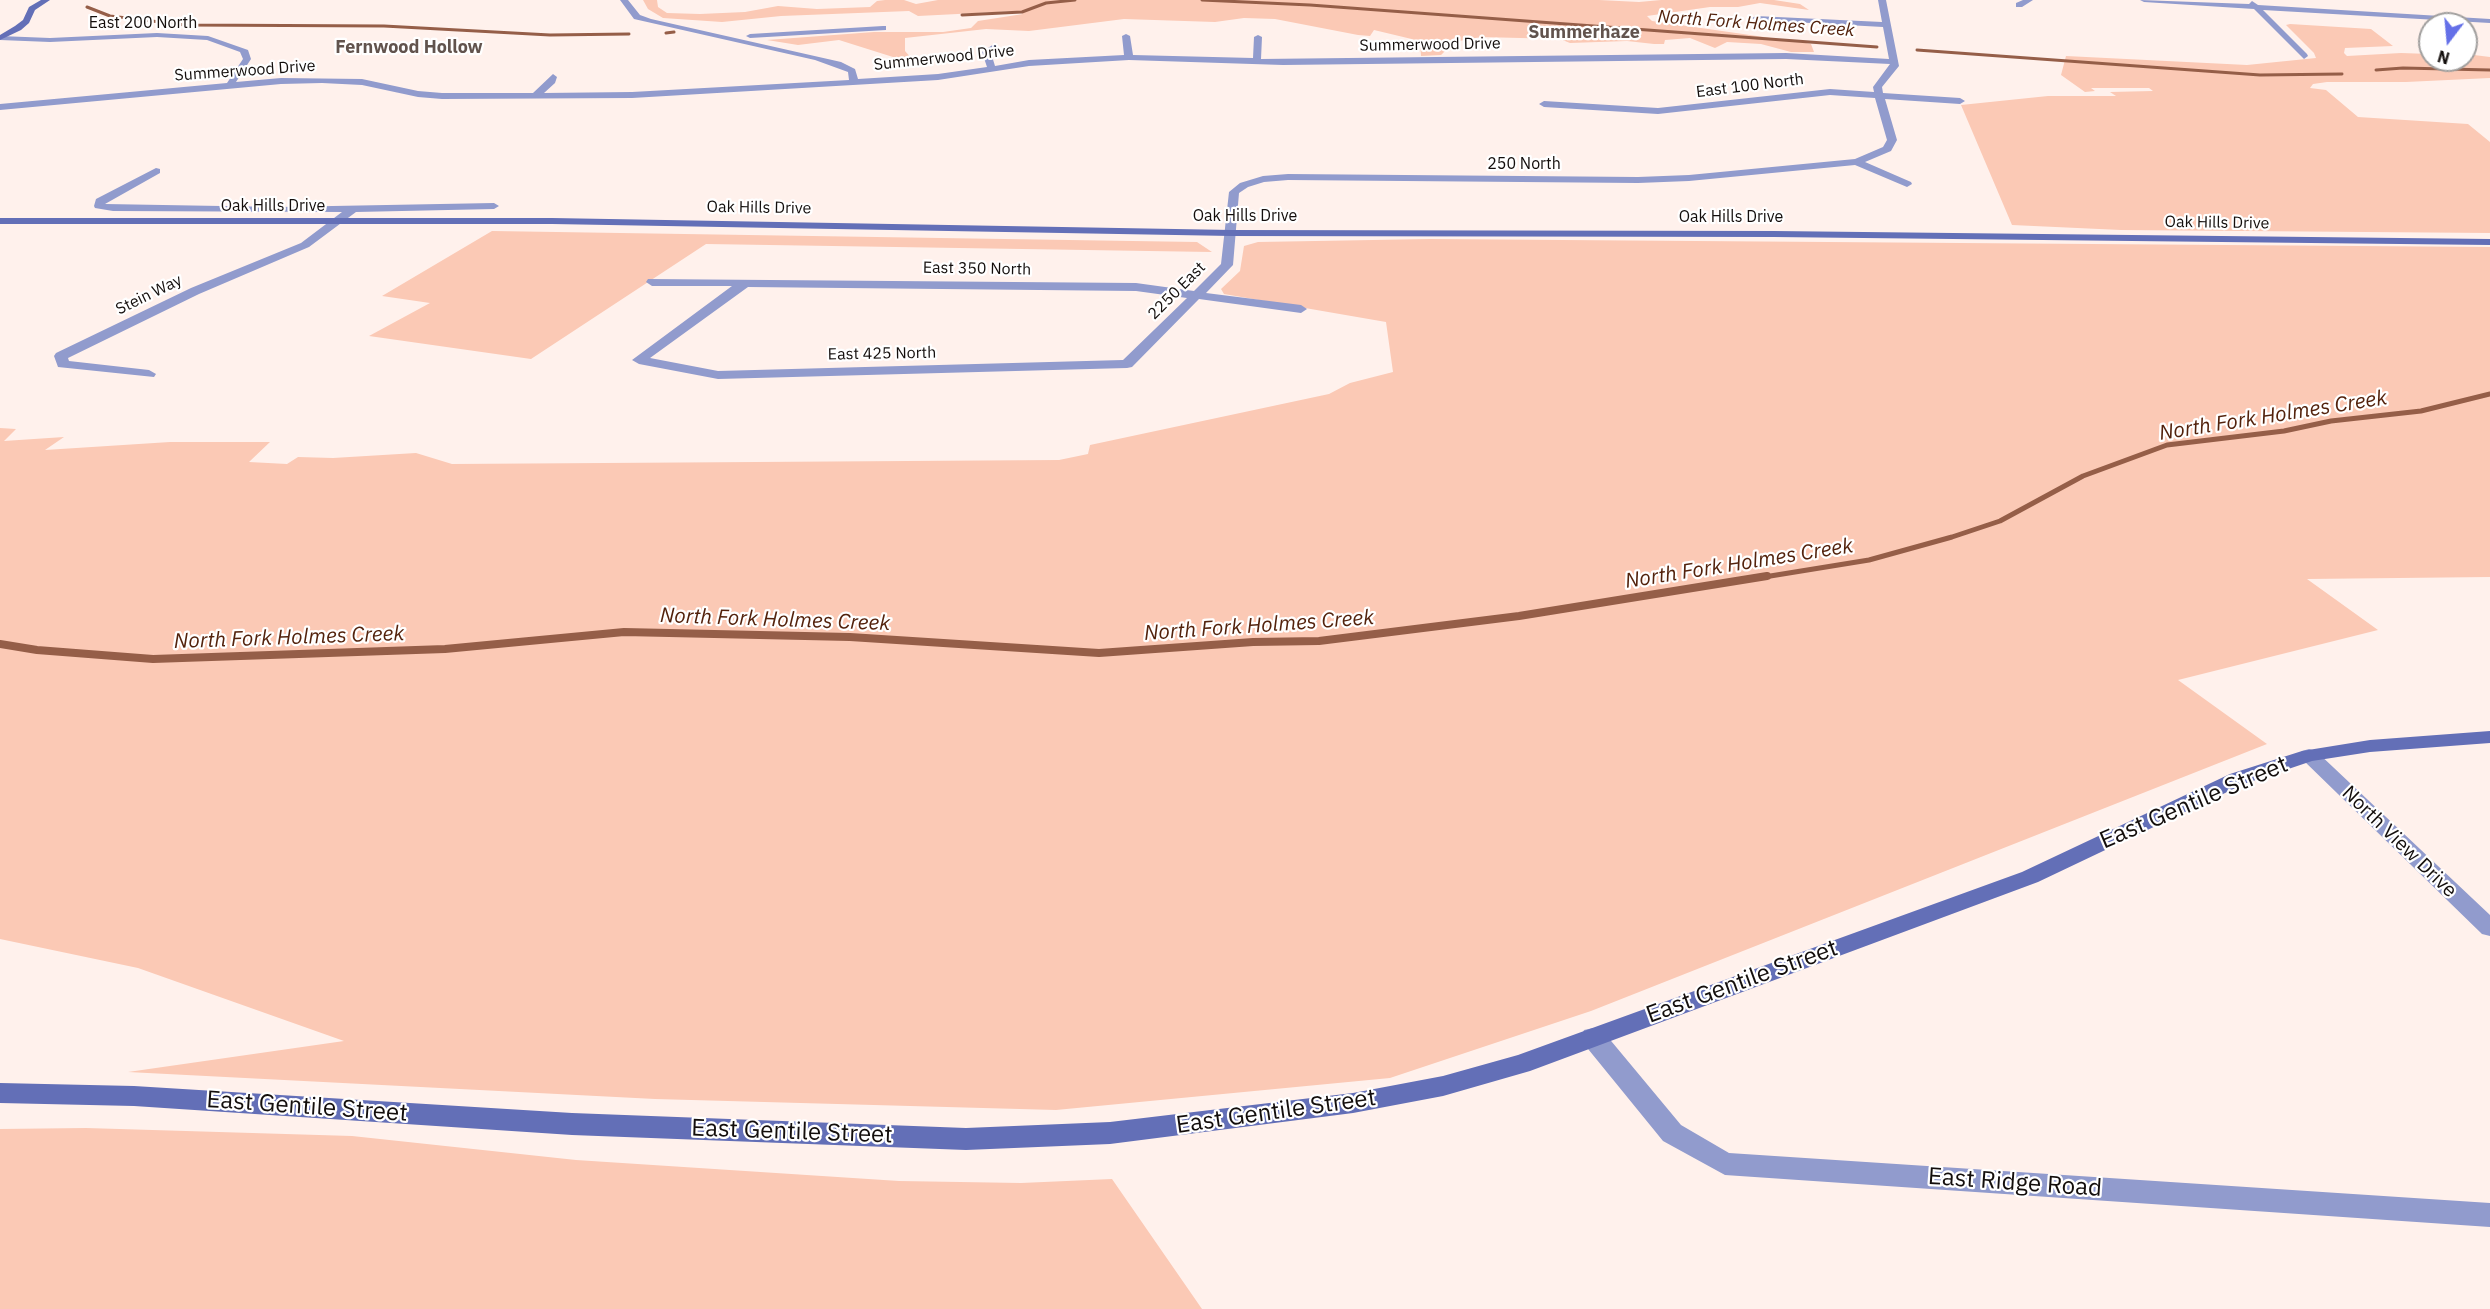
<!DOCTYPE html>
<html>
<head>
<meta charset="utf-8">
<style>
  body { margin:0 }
  #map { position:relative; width:2490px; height:1309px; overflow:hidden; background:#fff1ec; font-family:"IBM Plex Sans",sans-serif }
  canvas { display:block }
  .north { position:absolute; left:2418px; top:12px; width:60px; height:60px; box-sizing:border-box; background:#fff; border:2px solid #a19f9e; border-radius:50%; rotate:196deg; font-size:16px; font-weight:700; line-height:24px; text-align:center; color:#130e0c }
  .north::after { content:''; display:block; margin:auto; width:21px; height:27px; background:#6470e8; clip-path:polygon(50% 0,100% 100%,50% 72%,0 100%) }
</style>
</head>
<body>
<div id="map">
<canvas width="2490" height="1309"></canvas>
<div class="north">N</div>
</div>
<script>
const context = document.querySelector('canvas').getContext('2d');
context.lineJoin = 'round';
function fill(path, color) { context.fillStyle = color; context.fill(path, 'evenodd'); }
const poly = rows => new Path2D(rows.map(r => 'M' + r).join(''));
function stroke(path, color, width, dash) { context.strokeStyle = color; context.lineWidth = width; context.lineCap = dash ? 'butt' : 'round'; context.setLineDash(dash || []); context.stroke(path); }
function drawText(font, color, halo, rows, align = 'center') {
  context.font = font + ' "IBM Plex Sans",sans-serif'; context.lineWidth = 4.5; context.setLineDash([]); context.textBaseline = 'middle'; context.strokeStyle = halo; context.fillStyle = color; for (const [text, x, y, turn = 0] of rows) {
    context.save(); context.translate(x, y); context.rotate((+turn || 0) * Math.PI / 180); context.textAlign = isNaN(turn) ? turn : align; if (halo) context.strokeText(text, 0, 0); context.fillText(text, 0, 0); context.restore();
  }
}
const green = poly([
  [643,0,657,0,658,7,667,13,700,14,745,12,778,6,817,9,870,7,877,1,885,0,904,0,916,4,938,0,1599,0,1639,2,1661,0,1774,0,1800,4,1809,10,1760,3,1738,7,1710,7,1647,16,1652,21,1806,43,1811,44,1814,52,1791,52,1761,44,1727,42,1715,48,1690,38,1665,40,1664,44,1654,44,1627,41,1570,43,1560,39,1481,37,1454,42,1441,55,1421,56,1420,41,1374,30,1370,36,1358,35,1275,19,1244,18,1215,22,1124,19,1029,31,986,29,905,38,905,51,913,60,893,57,839,40,798,45,767,40,874,32,943,32,971,28,978,21,1023,14,1017,11,918,16,909,11,781,16,722,22,663,18,648,9],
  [2290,24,2371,29,2393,46,2345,48,2344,53,2347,56,2401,53,2430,54,2430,60,2466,60,2466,54,2490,57,2490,78,2406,82,2327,82,2313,84,2310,88,2326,90,2358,117,2468,124,2490,142,2490,233,2121,230,2012,225,1961,105,2048,96,2116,96,2110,92,2153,91,2149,88,2091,88,2095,91,2085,92,2061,75,2066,56,2247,65,2316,58,2314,53,2286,25],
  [492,231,1197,242,1212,252,706,244,531,359,369,336,430,303,382,296],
  [1430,239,2490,247,2490,577,2307,579,2378,630,2178,680,2267,744,1591,1011,1390,1078,1056,1110,655,1099,128,1072,344,1041,138,968,0,939,0,428,16,429,4,441,64,437,45,450,170,442,270,442,249,462,287,464,298,457,333,458,416,453,452,464,1059,460,1088,454,1090,445,1329,394,1350,383,1393,372,1386,322,1224,294,1221,289,1240,271,1244,246,1258,242],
  [86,1128,352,1136,576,1160,899,1181,1021,1183,1112,1179,1202,1309,0,1309,0,1129]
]);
const streamFar2 = poly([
  [1202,0,1310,5,1877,47],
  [87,7,110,16,185,25,384,26,550,35,629,34],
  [962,15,1022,12,1046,3,1075,0],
  [666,33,674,32],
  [1917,50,2260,75,2342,74],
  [2376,70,2403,68,2490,70]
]);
const streamFar1 = poly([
  [1758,578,1869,560,1952,537,2000,521,2083,476,2167,445,2284,431,2331,421,2421,411,2490,394]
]);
const stream = poly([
  [0,644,37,650,153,659,445,649,624,632,850,637,1099,653,1253,642,1319,641,1519,616,1767,576]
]);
const street = poly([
  [620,0,628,0,640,15,651,19,841,62,855,69,858,79,938,74,987,67,982,52,994,44,998,47,991,53,995,66,1029,60,1124,55,1122,36,1126,34,1130,36,1133,55,1253,58,1254,37,1258,35,1262,37,1261,59,1786,53,1889,59,1883,27,1756,20,1752,18,1756,16,1882,22,1878,0,1886,0,1899,66,1882,87,1883,93,1960,98,1965,101,1960,104,1885,99,1897,140,1891,151,1865,162,1911,182,1912,184,1907,187,1855,165,1689,181,1638,183,1288,180,1264,182,1248,187,1239,193,1233,265,1206,293,1301,305,1307,309,1301,313,1199,299,1132,367,1127,368,718,379,639,364,632,360,732,286,652,286,646,282,648,279,1136,283,1194,291,1221,264,1229,192,1240,183,1263,176,1288,174,1638,177,1689,175,1855,159,1883,147,1887,140,1875,98,1830,95,1658,114,1544,107,1539,104,1544,101,1658,108,1830,89,1874,92,1873,87,1890,64,1786,59,1283,65,1129,60,1029,66,938,80,632,98,442,99,418,97,362,85,322,83,281,84,0,110,0,104,227,83,243,59,240,52,207,40,157,37,50,42,0,40,0,36,50,38,157,33,208,36,248,50,251,59,236,82,281,78,362,79,418,91,442,93,533,93,553,74,557,77,555,83,544,93,632,92,849,80,848,72,815,60,634,19,620,0],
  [748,287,1136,291,1187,298,1123,360,718,371,650,358,748,287],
  [2023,0,2033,0,2022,7,2016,7,2016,3,2023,0],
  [2140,0,2249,4,2252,1,2258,5,2490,19,2490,23,2263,10,2307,54,2308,56,2304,59,2254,9,2144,2,2140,0],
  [883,26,886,26,886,30,750,38,746,36,750,34,883,26],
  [156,168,160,169,160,173,105,204,279,207,494,203,499,206,494,209,356,212,309,247,199,294,68,358,69,361,149,370,156,374,154,377,58,367,54,356,56,353,191,288,301,243,342,212,113,211,95,208,94,206,96,199,156,168],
  [2309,749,2316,751,2490,915,2490,936,2482,934,2302,759,2299,755,2302,751,2309,749],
  [1593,1028,1602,1030,1681,1125,1729,1153,2490,1203,2490,1227,1725,1175,1663,1141,1584,1044,1581,1037,1584,1030,1593,1028]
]);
const secondary = poly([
  [41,0,50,0,35,10,29,23,21,30,0,40,0,35,15,26,23,20,29,7,41,0],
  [0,218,552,218,1232,230,1774,231,2490,239,2490,245,1774,237,1232,236,552,224,0,224,0,218],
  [2490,731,2490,743,2370,752,2312,761,2244,784,2038,882,1530,1071,1443,1096,1353,1113,1110,1144,966,1150,572,1135,134,1106,0,1103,0,1083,134,1086,572,1113,966,1128,1110,1122,1353,1093,1443,1076,1518,1055,2022,872,2230,774,2302,751,2370,740,2490,731]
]);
const farStreetnames = [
  ["East 200 North",143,23],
  ["Summerwood Drive",1430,45,-1],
  ["Summerwood Drive",944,58,-6],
  ["Summerwood Drive",245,71,-4],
  ["East 100 North",1750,86,-7],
  ["250 North",1524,164],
  ["Oak Hills Drive",273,206],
  ["Oak Hills Drive",759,208,1],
  ["Oak Hills Drive",1245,216],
  ["Oak Hills Drive",1731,217],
  ["Oak Hills Drive",2217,223,1],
  ["East 350 North",977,269,1],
  ["2250 East",1177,291,-45],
  ["Stein Way",149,295,-26],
  ["East 425 North",882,354,-1]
];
const farWaternames = [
  ["North Fork Holmes Creek",1756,24,4]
];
const farNeighbourhoodnames = [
  ["Summerhaze",1584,33],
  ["Fernwood Hollow",409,48]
];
const streetNames = [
  ["North View Drive",2399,842,44]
];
const waterNames = [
  ["North Fork Holmes Creek",2273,416,-9],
  ["North Fork Holmes Creek",1739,564,-9],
  ["North Fork Holmes Creek",775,620,2],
  ["North Fork Holmes Creek",1259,626,-4],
  ["North Fork Holmes Creek",289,638,-2]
];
const nearStreetnames = [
  ["East Gentile Street",2194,803,-23],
  ["East Gentile Street",1742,982,-20],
  ["East Gentile Street",307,1107,4],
  ["East Gentile Street",1276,1112,-8],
  ["East Gentile Street",792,1132,2],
  ["East Ridge Road",2015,1183,4]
];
fill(green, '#fbc9b5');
stroke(streamFar2, '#955e48', 3);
stroke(streamFar1, '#955e48', 5);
stroke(stream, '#955e48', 8);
fill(street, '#919bcd');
fill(secondary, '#636fb7');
drawText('16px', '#130e0c', '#fff', farStreetnames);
drawText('italic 18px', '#53220c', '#fff', farWaternames);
drawText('bold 18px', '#61534d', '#fff', farNeighbourhoodnames);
drawText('20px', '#130e0c', '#fff', streetNames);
drawText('italic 21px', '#53220c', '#fff', waterNames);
drawText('24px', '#130e0c', '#fff', nearStreetnames);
</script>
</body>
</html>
